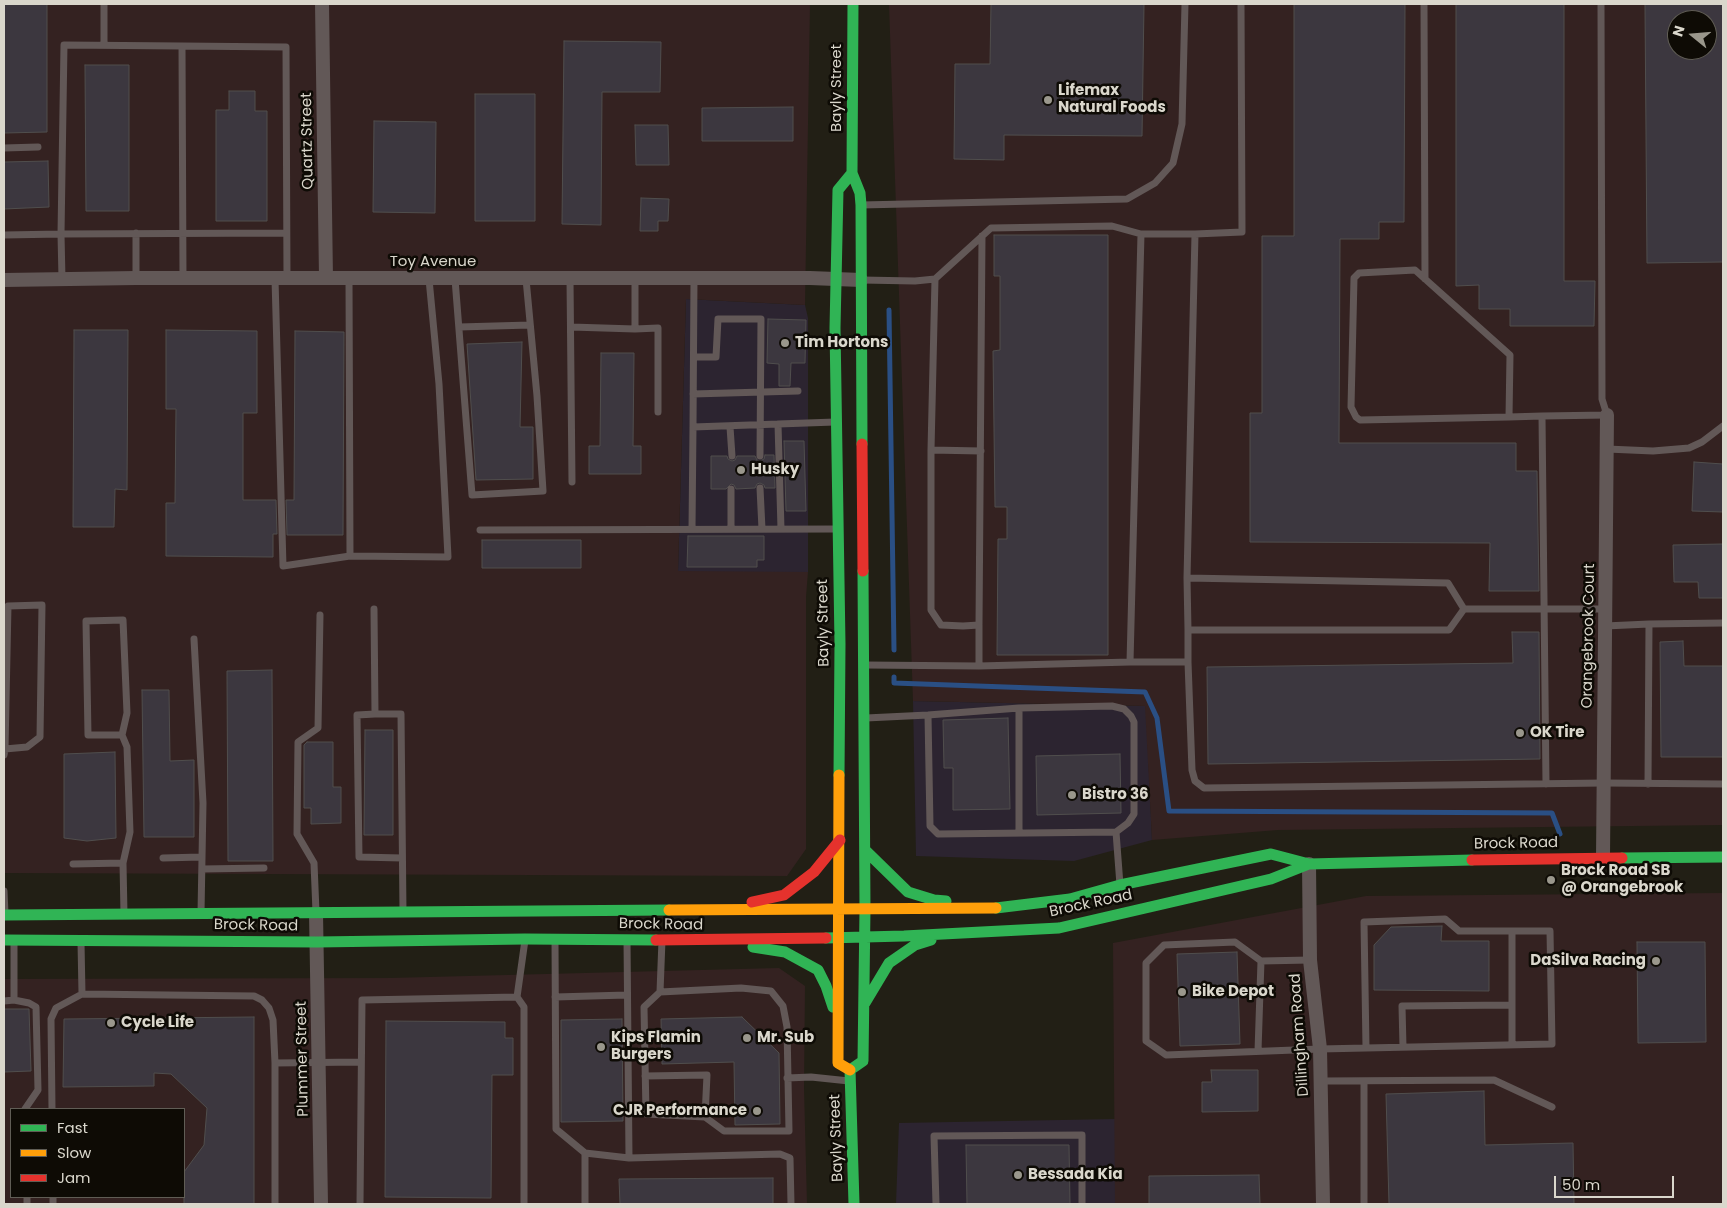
<!DOCTYPE html>
<html>
<head>
<meta charset="utf-8">
<style>
  body { margin:0 }
  #map { position:relative; width:1727px; height:1208px; overflow:hidden; background:#221f15; font-family:Poppins,sans-serif }
  canvas { display:block }
  .frame { position:absolute; inset:0; border:5px solid #dad7cc; pointer-events:none }
  .legend { position:absolute; left:10px; top:1108px; width:175px; height:90px; box-sizing:border-box; background:#0e0b05; border:1px solid #605d55; margin:0; padding:6px 9px; list-style:none; font-size:15px; color:#dad7cc }
  .legend li { display:flex; align-items:center; gap:10px; height:25px }
  .legend b { width:25px; border:1px solid #605d55 }
  .north { position:absolute; left:1667px; top:10px; width:50px; height:50px; box-sizing:border-box; background:#0e0b05; border:1px solid #605d55; border-radius:50%; rotate:287deg; font-size:14px; font-weight:700; line-height:20px; text-align:center; color:#dad7cc }
  .north::after { content:''; display:block; margin:auto; width:18px; height:22px; background:#9a978c; clip-path:polygon(50% 0,100% 100%,50% 72%,0 100%) }
  .scale { position:absolute; left:1554px; top:1176px; width:120px; height:22px; box-sizing:border-box; border:2px solid #dad7cc; border-top:0; padding-left:6px; font-size:15px; line-height:18px; white-space:nowrap; color:#dad7cc; -webkit-text-stroke:4px #0e0b05; paint-order:stroke }
</style>
</head>
<body>
<div id="map">
<canvas width="1727" height="1208"></canvas>
<div class="frame"></div>
<ul class="legend">
<li><b style="height:6px;background:#30b455"></b>Fast</li>
<li><b style="height:6px;background:#ff9f0a"></b>Slow</li>
<li><b style="height:6px;background:#e5322d"></b>Jam</li>
</ul>
<div class="north">N</div>
<div class="scale">50 m</div>
</div>
<script>
const context = document.querySelector('canvas').getContext('2d');
context.lineJoin = 'round';
function fill(path, color) { context.fillStyle = color; context.fill(path, 'evenodd'); }
const poly = rows => new Path2D(rows.map(r => 'M' + r).join(''));
function stroke(path, color, width, dash) { context.strokeStyle = color; context.lineWidth = width; context.lineCap = dash ? 'butt' : 'round'; context.setLineDash(dash || []); context.stroke(path); }
function drawText(font, color, halo, rows, align = 'center') {
  context.font = font + ' Poppins,sans-serif'; context.lineWidth = 5; context.setLineDash([]); context.textBaseline = 'middle'; context.strokeStyle = halo; context.fillStyle = color; for (const [text, x, y, turn = 0] of rows) {
    context.save(); context.translate(x, y); context.rotate((+turn || 0) * Math.PI / 180); context.textAlign = isNaN(turn) ? turn : align; if (halo) context.strokeText(text, 0, 0); context.fillText(text, 0, 0); context.restore();
  }
}
const commercial = poly([
  [686,299,805,305,808,318,808,572,678,572],
  [913,701,1146,706,1152,840,1074,861,916,856],
  [1115,1119,1115,1204,896,1204,899,1123]
]);
const industrial = poly([
  [4,4,810,4,805,305,686,299,678,571,808,572,806,597,806,849,787,876,4,873],
  [889,4,1723,4,1723,825,1278,830,1152,840,1145,706,913,701],
  [1677,20,1707,20,1707,50,1677,50],
  [1723,893,1723,1204,1115,1204,1113,943,1366,896],
  [779,968,805,986,804,1088,807,1204,4,1204,4,979,390,978],
  [11,1109,184,1109,184,1197,11,1197]
]);
const stream = poly([
  [889,310,894,650],
  [894,677,894,683,1145,692,1157,718,1169,811,1552,813,1560,834]
]);
const building = poly([
  [4,4,47,4,47,132,4,133,4,4],
  [991,4,1144,4,1142,136,1004,135,1004,160,954,159,955,64,990,64,991,4],
  [1294,4,1405,4,1404,222,1379,222,1379,239,1340,239,1339,443,1516,443,1516,471,1537,471,1539,591,1489,591,1490,543,1250,542,1250,413,1262,413,1262,236,1294,236,1294,4],
  [1456,4,1564,4,1564,281,1595,281,1594,326,1510,326,1510,309,1479,309,1479,285,1456,286,1456,4],
  [1645,4,1723,4,1723,262,1647,263,1645,4],
  [1677,20,1707,20,1707,50,1677,50,1677,20],
  [564,41,661,42,660,92,602,92,601,225,562,224,564,41],
  [85,65,129,65,129,211,86,211,85,65],
  [229,91,255,91,255,111,267,111,267,221,216,221,216,110,229,110,229,91],
  [475,94,535,94,535,221,475,221,475,94],
  [793,107,793,141,702,141,702,108,793,107],
  [374,121,436,122,435,213,373,212,374,121],
  [635,125,668,125,669,165,636,165,635,125],
  [48,161,49,207,4,209,4,162,48,161],
  [641,198,669,199,668,221,658,221,658,231,640,231,641,198],
  [994,235,1108,235,1108,655,997,655,998,539,1007,539,1007,507,995,507,993,351,1000,350,1000,276,994,276,994,235],
  [768,319,806,320,805,363,791,363,790,386,779,386,779,364,767,363,768,319],
  [74,330,128,330,127,490,115,489,114,527,73,527,74,330],
  [166,330,257,331,257,413,243,413,243,500,276,500,277,534,273,534,273,557,166,556,166,503,175,503,176,409,166,409,166,330],
  [295,331,344,332,343,535,287,535,286,500,294,500,295,331],
  [522,342,520,427,533,427,533,479,476,480,467,344,522,342],
  [601,353,634,353,633,446,641,446,641,474,589,474,589,446,600,446,601,353],
  [784,441,804,441,806,511,786,511,784,441],
  [765,455,774,455,775,488,765,488,764,485,760,483,757,484,755,488,736,489,734,485,731,484,726,489,711,489,711,456,727,456,728,459,732,461,735,460,737,456,755,456,757,460,760,461,764,459,765,455],
  [1694,462,1723,464,1723,512,1692,511,1694,462],
  [688,536,764,536,764,560,757,560,757,567,687,567,688,536],
  [482,540,581,540,581,568,482,568,482,540],
  [1723,544,1723,598,1699,598,1698,582,1674,582,1673,545,1723,544],
  [1512,632,1539,632,1540,759,1208,764,1207,667,1513,663,1512,632],
  [1683,641,1684,666,1723,666,1723,757,1661,757,1660,642,1683,641],
  [272,670,273,861,228,861,227,671,272,670],
  [142,690,169,690,170,761,194,760,194,837,144,837,142,690],
  [1008,718,1010,809,953,810,953,768,944,768,943,720,1008,718],
  [365,730,393,730,393,835,364,835,365,730],
  [307,742,333,742,333,787,341,787,341,823,311,824,311,808,304,808,304,745,307,742],
  [115,752,116,838,87,841,64,838,64,754,115,752],
  [1120,754,1121,813,1037,815,1036,756,1120,754],
  [1442,926,1441,941,1489,941,1489,991,1374,990,1374,945,1391,927,1442,926],
  [1637,942,1705,942,1706,1042,1638,1043,1637,942],
  [1237,952,1240,1044,1180,1046,1177,954,1237,952],
  [4,1009,29,1009,31,1071,4,1072,4,1009],
  [254,1017,254,1204,184,1204,184,1172,204,1145,207,1108,171,1074,154,1073,154,1086,63,1087,64,1019,254,1017],
  [742,1017,779,1053,780,1124,735,1125,734,1062,662,1064,661,1019,742,1017],
  [622,1019,623,1121,561,1122,561,1020,622,1019],
  [386,1021,505,1022,505,1038,513,1038,513,1075,492,1075,491,1198,385,1197,386,1021],
  [1211,1070,1258,1070,1258,1111,1202,1112,1202,1082,1212,1082,1211,1070],
  [1484,1091,1485,1145,1573,1143,1574,1204,1389,1204,1386,1094,1484,1091],
  [966,1145,1069,1145,1070,1204,967,1204,966,1145],
  [1259,1175,1260,1204,1149,1204,1149,1176,1259,1175],
  [773,1178,773,1204,620,1204,619,1179,773,1178]
]);
const lane = poly([
  [1424,4,1425,279],
  [104,45,104,4],
  [4,148,38,147],
  [861,205,1127,199,1155,183,1173,163,1182,124,1185,4],
  [136,233,136,278],
  [1141,234,1195,234,1187,578],
  [1195,234,1242,232,1241,4],
  [4,235,61,234,64,45,182,46],
  [183,278,182,46,286,47,287,278],
  [349,278,350,556,448,557,439,384,429,279],
  [62,279,61,234,286,233],
  [275,279,283,566,350,556],
  [455,279,472,495,543,491,537,396,526,279],
  [570,279,572,482],
  [635,279,635,329,658,328,658,412],
  [694,279,693,427,835,422],
  [935,279,991,228,1112,226,1141,234,1130,662,979,666],
  [862,280,915,281,935,279,931,450,931,610,941,625,963,626,979,625,979,666,866,665],
  [459,327,530,325],
  [571,327,635,329],
  [694,357,716,357,718,319,761,319,760,456],
  [693,394,798,391],
  [1542,416,1546,784],
  [1509,417,1510,355,1415,270,1359,273,1354,278,1351,407,1356,417,1360,420,1509,417,1542,416,1607,415,1602,399,1601,4],
  [778,424,781,529],
  [730,427,732,456],
  [1607,449,1653,451,1689,448,1702,442,1723,426],
  [931,450,981,451],
  [760,488,762,529],
  [692,529,693,427],
  [731,529,731,489],
  [480,530,838,529],
  [374,609,375,714,401,714,403,912],
  [1649,624,1723,623],
  [979,625,982,236],
  [1605,626,1649,624,1648,784],
  [1188,630,1187,578,1448,583,1464,609],
  [194,639,203,803,201,913],
  [1130,662,1188,662,1192,770,1195,781,1204,788,1604,783,1723,784],
  [1188,662,1188,630,1449,630,1464,609,1605,609],
  [375,714,357,715,359,857,402,858],
  [928,715,930,826,938,834,1116,832],
  [866,718,928,715,1019,708,1112,706,1124,709,1131,716,1134,722,1134,814,1128,823,1116,832,1120,885],
  [122,735,88,735,86,621,123,620,127,713,122,735,127,747,130,832,123,863],
  [4,755,5,749,8,606,42,605,40,737,27,747,5,749],
  [1019,832,1019,708],
  [163,858,201,857],
  [73,864,123,863,124,914],
  [202,869,264,868],
  [4,891,5,914],
  [316,912,314,863,297,834,298,742,318,728,320,615],
  [1512,931,1512,1045],
  [555,941,556,1129,585,1153,585,1204],
  [81,942,82,994],
  [1310,960,1261,961,1235,942,1164,945,1146,963,1146,1041,1166,1055,1320,1049,1366,1048,1552,1044,1550,931,1459,931,1445,919,1364,922,1366,1048],
  [660,992,741,988,771,991,783,1006,787,1027,789,1131,724,1131,705,1117,646,1114,644,1007,660,992,662,940],
  [517,997,525,940],
  [555,997,627,995],
  [14,1000,29,1003,36,1007,38,1090,25,1109],
  [4,1001,14,1000,14,941],
  [1403,1047,1402,1006,1512,1005],
  [1258,1051,1261,961],
  [275,1063,360,1062],
  [645,1076,707,1075,705,1117],
  [787,1078,811,1077,849,1081],
  [1321,1081,1494,1080,1552,1107],
  [1364,1082,1364,1204],
  [52,1109,51,1019,56,1008,82,994,254,996,262,1000,269,1008,273,1020,275,1063,275,1204],
  [585,1153,629,1158,627,940],
  [629,1158,780,1154,790,1158,791,1204],
  [27,1197,27,1204],
  [53,1197,53,1204],
  [360,1204,362,1000,517,997,524,1007,524,1204],
  [936,1204,934,1136,1082,1135,1082,1204]
]);
const street = poly([
  [322,4,326,278],
  [4,280,136,278,810,278,861,280],
  [1603,857,1607,415],
  [1309,864,1310,960,1320,1049,1323,1204],
  [316,913,321,1204]
]);
const fast = poly([
  [853,4,852,173,860,193,861,205,862,444],
  [839,775,840,644,835,328,838,190,852,173],
  [865,850,908,892,934,900,946,901],
  [1622,858,1723,857],
  [996,908,1070,899,1120,885,1271,854,1309,864,1472,860],
  [4,915,669,910],
  [826,938,904,936,1059,928,1271,879,1309,864],
  [4,940,317,942,525,939,656,940],
  [753,947,785,952,818,970,826,986,833,1007],
  [865,1003,889,963,915,945,931,940],
  [850,1070,863,1061,865,909,863,571],
  [850,1070,854,1204]
]);
const slow = poly([
  [839,775,838,1063,850,1070],
  [669,910,996,908]
]);
const jam = poly([
  [862,444,863,571],
  [1472,860,1622,858],
  [752,902,784,895,814,872,840,840],
  [656,940,826,938]
]);
const markers = [
  [1048,100,5,"#9a978c"],
  [785,343,5,"#9a978c"],
  [741,470,5,"#9a978c"],
  [1520,733,5,"#9a978c"],
  [1072,795,5,"#9a978c"],
  [1551,880,5,"#9a978c"],
  [1656,961,5,"#9a978c"],
  [1182,992,5,"#9a978c"],
  [111,1023,5,"#9a978c"],
  [747,1038,5,"#9a978c"],
  [601,1047,5,"#9a978c"],
  [757,1111,5,"#9a978c"],
  [1018,1175,5,"#9a978c"]
];
const streetNames = [
  ["Bayly Street",837,88,-90],
  ["Quartz Street",308,141,-91],
  ["Toy Avenue",433,262],
  ["Bayly Street",824,623,-91],
  ["Orangebrook Court",1589,636,-89],
  ["Brock Road",1516,844,-1],
  ["Brock Road",1091,904,-12],
  ["Brock Road",661,925,1],
  ["Brock Road",256,926,1],
  ["Dillingham Road",1300,1035,-94],
  ["Plummer Street",303,1059,-91],
  ["Bayly Street",837,1138,-92]
];
const poiNames = [
  ["Lifemax",1058,91],
  ["Natural Foods",1058,108],
  ["Tim Hortons",795,343],
  ["Husky",751,470],
  ["OK Tire",1530,733],
  ["Bistro 36",1082,795],
  ["Brock Road SB",1561,871],
  ["@ Orangebrook",1561,888],
  ["DaSilva Racing",1646,961,"right"],
  ["Bike Depot",1192,992],
  ["Cycle Life",121,1023],
  ["Kips Flamin",611,1038],
  ["Burgers",611,1055],
  ["Mr. Sub",757,1038],
  ["CJR Performance",747,1111,"right"],
  ["Bessada Kia",1028,1175]
];
fill(commercial, '#2c2430');
fill(industrial, '#342221');
stroke(stream, '#2a4f84', 5);
fill(building, '#3c373f');
stroke(building, '#504e4d', 1);
stroke(lane, '#625857', 7);
stroke(street, '#625857', 14);
stroke(fast, '#30b455', 11);
stroke(slow, '#ff9f0a', 11);
stroke(jam, '#e5322d', 11);
for (const [x, y, r, color] of markers) { const dot = new Path2D(); dot.arc(x, y, r, 0, 2 * Math.PI); context.fillStyle = color; context.fill(dot); stroke(dot, '#0e0b05', 2); }
drawText('15px', '#dad7cc', '#0e0b05', streetNames);
drawText('bold 15px', '#dad7cc', '#0e0b05', poiNames, 'left');
</script>
</body>
</html>
